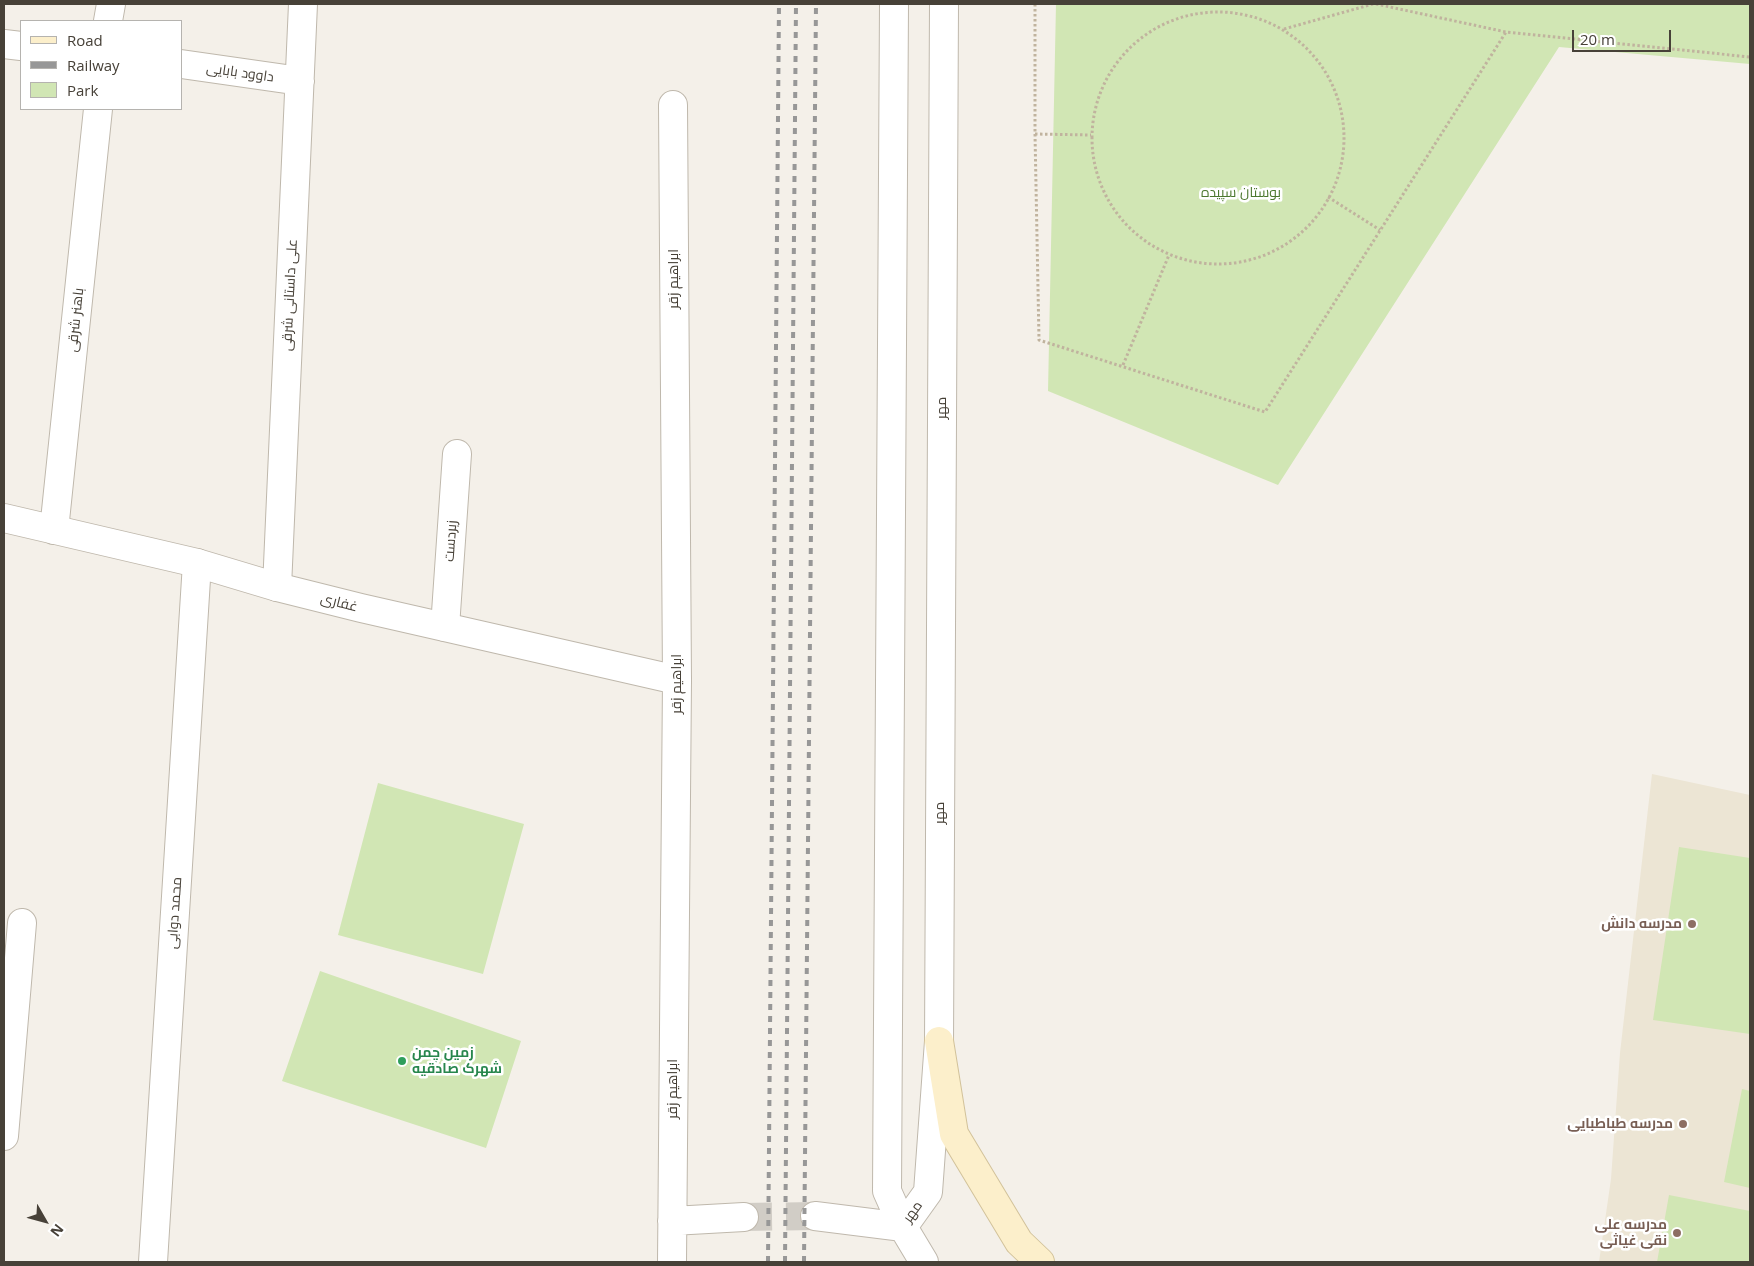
<!DOCTYPE html>
<html>
<head>
<meta charset="utf-8">
<style>
  body { margin:0 }
  #map { position:relative; width:1754px; height:1266px; overflow:hidden; background:#f4f0e9; font-family:"Open Sans",sans-serif }
  canvas { display:block }
  .frame { position:absolute; inset:0; border:5px solid #474138; pointer-events:none }
  .legend { position:absolute; left:20px; top:20px; width:162px; height:90px; box-sizing:border-box; background:#fff; border:1px solid #b5b3af; margin:0; padding:6px 9px; list-style:none; font-size:15px; color:#474138 }
  .legend li { display:flex; align-items:center; gap:10px; height:25px }
  .legend b { width:25px; border:1px solid #b5b3af }
  .north { position:absolute; left:20px; top:1196px; width:50px; height:50px; -webkit-text-stroke:4px #fff; paint-order:stroke; rotate:128deg; font-size:14px; font-weight:700; line-height:20px; text-align:center; color:#474138 }
  .north::after { content:''; display:block; margin:auto; width:18px; height:22px; background:#474138; clip-path:polygon(50% 0,100% 100%,50% 72%,0 100%) }
  .scale { position:absolute; left:1572px; top:30px; width:99px; height:22px; box-sizing:border-box; border:2px solid #474138; border-top:0; padding-left:6px; font-size:15px; line-height:18px; white-space:nowrap; color:#474138; -webkit-text-stroke:4px #fff; paint-order:stroke }
</style>
</head>
<body>
<div id="map">
<canvas width="1754" height="1266"></canvas>
<div class="frame"></div>
<ul class="legend">
<li><b style="height:6px;background:#fcefcb"></b>Road</li>
<li><b style="height:6px;background:#979797"></b>Railway</li>
<li><b style="height:14px;background:#d1e6b4"></b>Park</li>
</ul>
<div class="north">N</div>
<div class="scale">20 m</div>
</div>
<script>
const context = document.querySelector('canvas').getContext('2d');
context.lineJoin = 'round';
function fill(path, color) { context.fillStyle = color; context.fill(path, 'evenodd'); }
const poly = rows => new Path2D(rows.map(r => 'M' + r).join(''));
function stroke(path, color, width, dash) { context.strokeStyle = color; context.lineWidth = width; context.lineCap = dash ? 'butt' : 'round'; context.setLineDash(dash || []); context.stroke(path); }
function drawText(font, color, halo, rows, align = 'center') {
  context.font = font + ' "Open Sans",Cairo,sans-serif'; context.lineWidth = 5; context.setLineDash([]); context.textBaseline = 'middle'; context.strokeStyle = halo; context.fillStyle = color; for (const [text, x, y, turn = 0] of rows) {
    context.save(); context.translate(x, y); context.rotate((+turn || 0) * Math.PI / 180); context.textAlign = isNaN(turn) ? turn : align; if (halo) context.strokeText(text, 0, 0); context.fillText(text, 0, 0); context.restore();
  }
}
const education = poly([
  [1652,774,1750,795,1750,1262,1599,1262,1611,1179,1620,1053]
]);
const green = poly([
  [1056,4,1750,4,1750,64,1559,47,1278,485,1048,391],
  [378,783,524,824,483,974,338,935],
  [1679,847,1750,858,1750,1034,1653,1020],
  [320,971,521,1041,486,1148,282,1081],
  [1742,1089,1750,1091,1750,1188,1724,1182],
  [1669,1195,1750,1211,1750,1262,1657,1262]
]);
const tertiaryTunnel = poly([
  [744,1217,815,1216]
]);
const path = poly([
  [1035,4,1035,134,1091,135],
  [1376,4,1506,32,1750,57],
  '1092 138a126 126 0 1 1 252 0a126 126 0 1 1-252 0Z',
  [1284,29,1373,4],
  [1035,134,1039,340,1265,412,1506,32],
  [1328,197,1380,230],
  [1123,365,1169,255]
]);
const minor = poly([
  [108,21,111,4],
  [4,44,21,46],
  [181,64,300,81],
  [673,105,677,680],
  [54,530,98,109],
  [277,587,303,4],
  [445,627,457,454],
  [4,1136,22,923],
  [153,1262,197,563]
]);
const tertiary = poly([
  [894,4,887,1191,903,1227,924,1262],
  [4,518,197,563,277,587,361,608,677,680,672,1262],
  [815,1216,903,1227],
  [672,1221,744,1217],
  [903,1227,928,1192,939,1041,944,4]
]);
const secondary = poly([
  [939,1041,954,1134,1019,1242,1040,1262]
]);
const rail = poly([
  [768,1262,779,4],
  [785,1262,796,4],
  [804,1262,816,4]
]);
const markers = [
  [1692,924,5,"#8d6e63"],
  [402,1061,5,"#2e9e5b"],
  [1683,1124,5,"#8d6e63"],
  [1677,1233,5,"#8d6e63"]
];
const streetNames = [
  ["داوود بابایی",240,73,8],
  ["ابراهیم زقر",674,279,-90],
  ["علی داستانی شرقی",290,295,-87],
  ["باهنر شرقی",76,320,-84],
  ["مهر",942,408,-90],
  ["زبردست",451,541,-86],
  ["غفاری",339,603,14],
  ["ابراهیم زقر",677,684,-90],
  ["مهر",940,813,-90],
  ["محمد دوابی",175,913,-86],
  ["ابراهیم زقر",673,1089,-90],
  ["مهر",913,1212,-54]
];
const parkNames = [
  ["بوستان سپیده",1241,193]
];
const educationNames = [
  ["مدرسه دانش",1682,924],
  ["مدرسه طباطبایی",1673,1124],
  ["مدرسه علی",1667,1225],
  ["نقی غیاثی",1667,1241]
];
const leisureNames = [
  ["زمین چمن",412,1053],
  ["شهرک صادقیه",412,1069]
];
fill(education, '#ece5d4');
fill(green, '#d1e6b4');
stroke(tertiaryTunnel, '#d1cdc6', 28, [28, 14]);
stroke(minor, '#bfb8ac', 30);
stroke(tertiary, '#bfb8ac', 30);
stroke(secondary, '#d2c29a', 30);
stroke(path, '#c0b39e', 3, [2.5, 2.5]);
stroke(minor, '#fff', 28);
stroke(tertiary, '#fff', 28);
stroke(secondary, '#fcefcb', 28);
stroke(rail, '#979797', 4, [6, 6]);
for (const [x, y, r, color] of markers) { const dot = new Path2D(); dot.arc(x, y, r, 0, 2 * Math.PI); context.fillStyle = color; context.fill(dot); stroke(dot, '#fff', 2); }
drawText('14px', '#474138', '#fff', streetNames);
drawText('14px', '#4b772d', '#fff', parkNames);
drawText('bold 14px', '#785e54', '#fff', educationNames, 'right');
drawText('bold 14px', '#27864d', '#fff', leisureNames, 'left');
</script>
</body>
</html>
